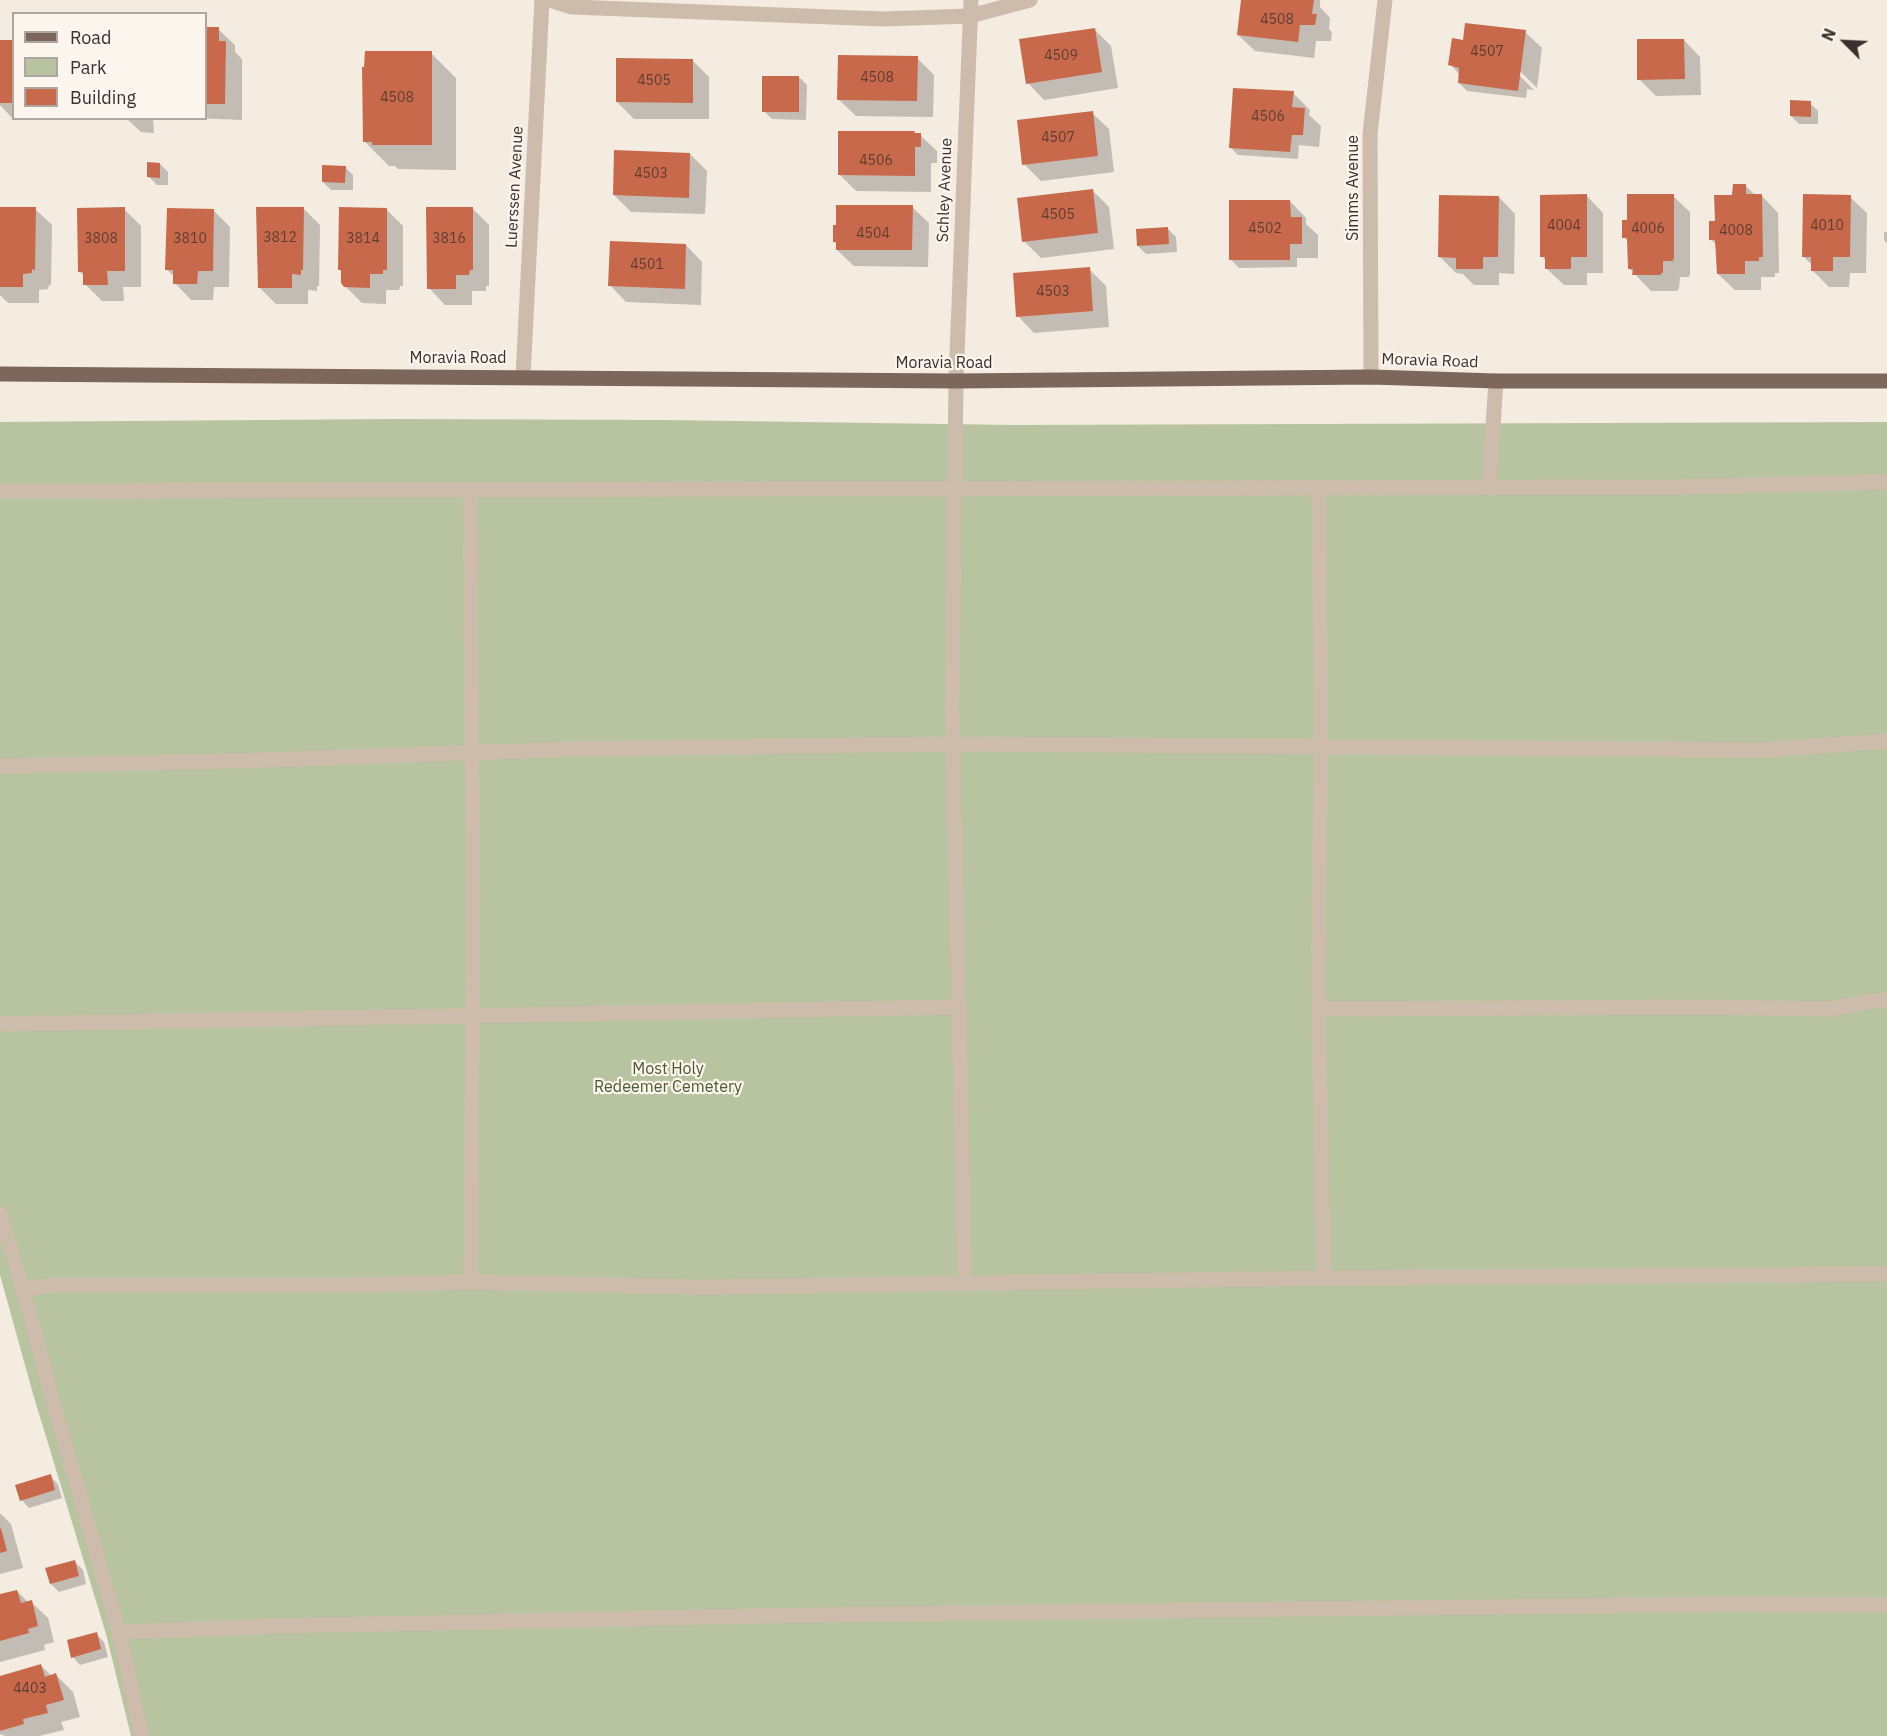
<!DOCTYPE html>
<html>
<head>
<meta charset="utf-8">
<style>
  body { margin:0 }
  #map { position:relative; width:1887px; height:1736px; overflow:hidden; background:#f4ebe1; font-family:"IBM Plex Sans",sans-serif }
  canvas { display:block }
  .legend { position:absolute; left:12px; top:12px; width:195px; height:108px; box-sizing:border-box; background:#fbf5ee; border:2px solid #aea6a0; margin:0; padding:8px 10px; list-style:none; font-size:18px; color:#3b302b }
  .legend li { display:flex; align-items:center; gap:12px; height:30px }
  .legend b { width:30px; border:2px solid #aea6a0 }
  .north { position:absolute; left:1815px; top:12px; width:60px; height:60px; -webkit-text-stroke:4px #fbf5ee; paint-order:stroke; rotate:294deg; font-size:16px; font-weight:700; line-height:24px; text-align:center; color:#3b302b }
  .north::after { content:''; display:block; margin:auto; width:21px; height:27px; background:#3b302b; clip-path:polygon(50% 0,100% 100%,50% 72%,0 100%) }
</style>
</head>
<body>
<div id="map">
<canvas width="1887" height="1736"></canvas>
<ul class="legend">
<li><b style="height:8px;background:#7d675c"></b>Road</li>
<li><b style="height:16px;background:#b8c4a0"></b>Park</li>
<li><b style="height:16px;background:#c8694b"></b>Building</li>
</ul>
<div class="north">N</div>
</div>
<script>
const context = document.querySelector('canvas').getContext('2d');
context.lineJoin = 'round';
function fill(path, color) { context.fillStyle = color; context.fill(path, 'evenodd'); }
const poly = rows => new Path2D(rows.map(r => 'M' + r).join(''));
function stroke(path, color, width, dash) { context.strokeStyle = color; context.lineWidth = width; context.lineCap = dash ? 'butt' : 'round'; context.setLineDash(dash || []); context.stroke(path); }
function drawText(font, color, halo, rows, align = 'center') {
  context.font = font + ' "IBM Plex Sans",sans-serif'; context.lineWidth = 4.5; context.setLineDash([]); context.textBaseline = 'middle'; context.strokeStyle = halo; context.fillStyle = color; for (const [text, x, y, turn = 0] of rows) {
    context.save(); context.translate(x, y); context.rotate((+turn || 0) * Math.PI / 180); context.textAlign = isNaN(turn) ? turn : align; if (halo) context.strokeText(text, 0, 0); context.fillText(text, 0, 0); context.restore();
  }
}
const green = poly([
  [393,419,663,420,1015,425,1887,422,1887,1736,131,1736,106,1634,33,1394,0,1275,0,422]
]);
const shadow = poly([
  [1242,0,1320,0,1320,7,1330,18,1329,29,1332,32,1331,41,1316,41,1314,58,1255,51,1238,35],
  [206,29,218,29,235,45,235,52,242,59,242,120,195,118,206,118],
  [1094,29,1111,46,1118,88,1044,100,1028,83],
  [1525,32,1542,48,1537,88,1519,70,1519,75,1534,90,1527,89,1526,98,1467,91,1459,83,1460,75,1450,64,1465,41],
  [1684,40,1700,57,1701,95,1656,96,1639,79],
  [0,41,14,42,14,118,59,119,14,120,0,105],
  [431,53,456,78,456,170,398,169,395,166,389,166,364,141],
  [917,58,934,75,933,117,856,116,839,100],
  [693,61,709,77,709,119,634,119,617,102],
  [799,77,807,85,806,120,772,119,764,111],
  [1293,93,1310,110,1309,115,1321,126,1319,147,1299,145,1298,159,1238,155,1230,147],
  [1810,103,1818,111,1818,124,1799,124,1791,116],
  [1092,113,1109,129,1114,172,1041,181,1024,164],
  [153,118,154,133,141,132,127,119,104,118],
  [914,132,920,135,937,151,937,163,931,163,931,192,856,191,840,175],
  [690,154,707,171,705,214,631,212,614,195],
  [160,164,168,172,168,185,157,185,149,177],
  [345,167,353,175,353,190,331,190,323,182],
  [1746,186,1756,196,1762,196,1778,213,1779,273,1775,273,1775,277,1761,277,1761,290,1735,290,1718,274,1717,245,1711,240,1716,223,1734,196],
  [1092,190,1109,207,1114,249,1041,258,1024,241],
  [1587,196,1603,213,1603,273,1587,273,1587,285,1564,285,1547,269,1547,262,1542,256],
  [1673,196,1690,212,1690,274,1689,277,1680,277,1679,288,1677,291,1651,291,1630,269,1628,242,1624,237,1629,222],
  [1499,197,1515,214,1514,274,1499,273,1499,285,1474,285,1463,274,1456,273,1440,257],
  [1850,197,1867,213,1866,273,1850,273,1849,287,1829,287,1812,270,1812,265,1804,257],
  [1290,201,1306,218,1306,224,1318,235,1318,258,1297,258,1297,267,1239,268,1231,260],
  [912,207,929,223,928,267,854,266,837,250,838,245,834,242],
  [303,208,320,225,319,286,317,286,317,291,308,290,308,304,276,304,259,287],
  [0,209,35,209,52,225,51,285,49,285,48,289,39,290,39,303,8,303,0,295],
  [124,209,141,226,141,287,123,287,124,301,102,301,85,284,85,277,79,271],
  [386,209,403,226,403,286,400,286,399,290,386,290,386,304,362,303,343,284,342,272,340,270],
  [473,209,489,225,489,286,486,286,486,291,472,291,472,305,445,305,429,288],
  [213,210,230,227,229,287,214,287,213,300,191,300,175,283,175,277,167,270],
  [1168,229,1176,237,1177,252,1146,254,1138,246],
  [1884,232,1887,232,1887,243,1884,240],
  [686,245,702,262,701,305,626,302,610,285],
  [1089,269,1106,286,1109,327,1034,333,1018,316],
  [50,1476,58,1484,62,1498,29,1508,22,1500],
  [0,1513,11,1524,23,1568,0,1574],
  [75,1562,83,1570,86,1584,59,1592,51,1584],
  [17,1591,28,1602,31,1602,48,1618,54,1642,44,1645,45,1650,0,1662,0,1596],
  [96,1634,104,1642,108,1657,80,1665,73,1657],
  [40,1665,52,1676,56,1675,73,1692,80,1717,61,1722,64,1730,39,1736,5,1736,0,1734,0,1677]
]);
const building = poly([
  [1241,0,1314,0,1312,14,1317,14,1315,25,1300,25,1298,42,1237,35],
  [1465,23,1526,30,1518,91,1458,83,1459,68,1448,65,1452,38,1463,40],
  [206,27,219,27,219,41,226,41,225,104,206,104],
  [1095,28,1102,72,1026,84,1019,39],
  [1637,39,1684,39,1685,79,1637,80],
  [0,40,14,40,14,103,0,103],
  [365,51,432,51,432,145,372,145,372,142,363,142,362,67,364,67],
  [838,55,918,56,917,101,837,100],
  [616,58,693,59,693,103,616,102],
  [762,76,799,76,799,112,762,112],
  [1233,88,1294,91,1292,107,1305,108,1303,135,1292,135,1290,152,1229,148],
  [1790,100,1811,101,1811,117,1790,116],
  [1093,111,1098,156,1022,165,1017,120],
  [838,131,915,131,914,133,921,133,921,147,915,147,915,176,838,175],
  [614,150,690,153,689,198,613,195],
  [147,162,160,163,160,178,147,177],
  [322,165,346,166,345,183,322,182],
  [1733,184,1746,184,1746,194,1762,194,1763,257,1759,257,1759,261,1745,261,1745,274,1717,274,1715,240,1709,240,1709,221,1715,221,1714,195,1732,195],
  [1093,189,1098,233,1022,242,1017,198],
  [1587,194,1587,257,1571,257,1571,269,1545,269,1545,257,1540,257,1540,195],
  [1627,194,1674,194,1674,257,1673,261,1663,261,1663,272,1660,275,1632,275,1633,269,1628,269,1627,238,1622,238,1622,220,1627,220],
  [1803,194,1851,195,1850,257,1833,257,1833,271,1811,271,1811,257,1802,257],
  [1439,195,1499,196,1498,257,1483,257,1483,269,1456,269,1456,258,1438,257],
  [1229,200,1290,200,1291,217,1302,217,1302,244,1290,244,1290,260,1229,260],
  [836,205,913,205,912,250,836,250,836,242,833,242,833,225,836,225],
  [0,207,36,207,35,270,32,269,32,273,23,274,23,287,0,287],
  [125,207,125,271,107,271,108,285,83,285,83,272,78,272,77,208],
  [256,207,304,207,303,270,301,270,301,275,292,274,292,288,258,288],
  [339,207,387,208,387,270,383,270,383,274,370,274,370,288,344,287,341,283,341,270,338,270],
  [426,207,473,207,473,270,470,270,469,275,456,275,456,289,427,289],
  [167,208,214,209,213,271,198,271,197,284,173,284,173,270,165,270],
  [1168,227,1169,244,1137,246,1136,229],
  [610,241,686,244,685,289,608,286],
  [1090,267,1093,311,1016,317,1013,273],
  [51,1474,55,1490,20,1501,15,1485],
  [1,1528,7,1551,0,1553,0,1529],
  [75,1560,79,1576,50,1584,45,1568],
  [17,1590,21,1603,32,1600,38,1626,28,1629,29,1633,0,1641,0,1594],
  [97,1632,101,1649,71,1658,67,1640],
  [41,1664,45,1677,56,1673,64,1700,46,1705,48,1713,23,1719,24,1724,0,1731,0,1676]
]);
const lane = poly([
  [956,381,952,707,965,1283],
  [1319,487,1321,746,1318,981,1324,1278],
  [1489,488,1496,381],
  [0,491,1670,487,1887,482],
  [470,491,473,895,471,1282],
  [0,766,235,761,573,749,953,744,1763,750,1887,741],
  [1319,1009,1700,1007,1828,1009,1887,999],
  [0,1024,959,1007],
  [0,1214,23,1289,54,1405,119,1632,142,1736],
  [23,1289,53,1285,353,1285,471,1282,702,1287,1324,1278,1887,1274],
  [119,1632,280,1626,807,1615,1729,1604,1887,1605]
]);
const street = poly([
  [550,0,572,7,883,19,970,16,1030,0],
  [523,377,542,0],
  [1371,377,1370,134,1385,0],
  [956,381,971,0]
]);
const primary = poly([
  [0,374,956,381,1371,377,1496,381,1887,381]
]);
const numberNames = [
  ["4508",1277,20],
  ["4507",1487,52],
  ["4509",1061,56],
  ["4508",877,78],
  ["4505",654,81],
  ["4508",397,98],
  ["4506",1268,117],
  ["4507",1058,138],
  ["4506",876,161],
  ["4503",651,174],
  ["4505",1058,215],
  ["4004",1564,226],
  ["4010",1827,226],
  ["4502",1265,229],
  ["4006",1648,229],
  ["4008",1736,231],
  ["4504",873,234],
  ["3812",280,238],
  ["3808",101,239],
  ["3810",190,239],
  ["3814",363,239],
  ["3816",449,239],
  ["4501",647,265],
  ["4503",1053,292],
  ["4403",30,1689]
];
const streetNames = [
  ["Luerssen Avenue",515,187,-87],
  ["Simms Avenue",1353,188,-90],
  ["Schley Avenue",945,190,-88],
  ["Moravia Road",458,358],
  ["Moravia Road",1430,361,2],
  ["Moravia Road",944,363]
];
const parkNames = [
  ["Most Holy",668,1069],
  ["Redeemer Cemetery",668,1087]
];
fill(green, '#b8c4a0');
fill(shadow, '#0003');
fill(building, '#c8694b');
stroke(lane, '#cdbbac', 15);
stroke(street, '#cdbbac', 15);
stroke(primary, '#7d675c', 15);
drawText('14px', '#5e3e33', null, numberNames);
drawText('16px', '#3b302b', '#fbf5ee', streetNames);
drawText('16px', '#4a5a2e', '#fbf5ee', parkNames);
</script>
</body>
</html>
